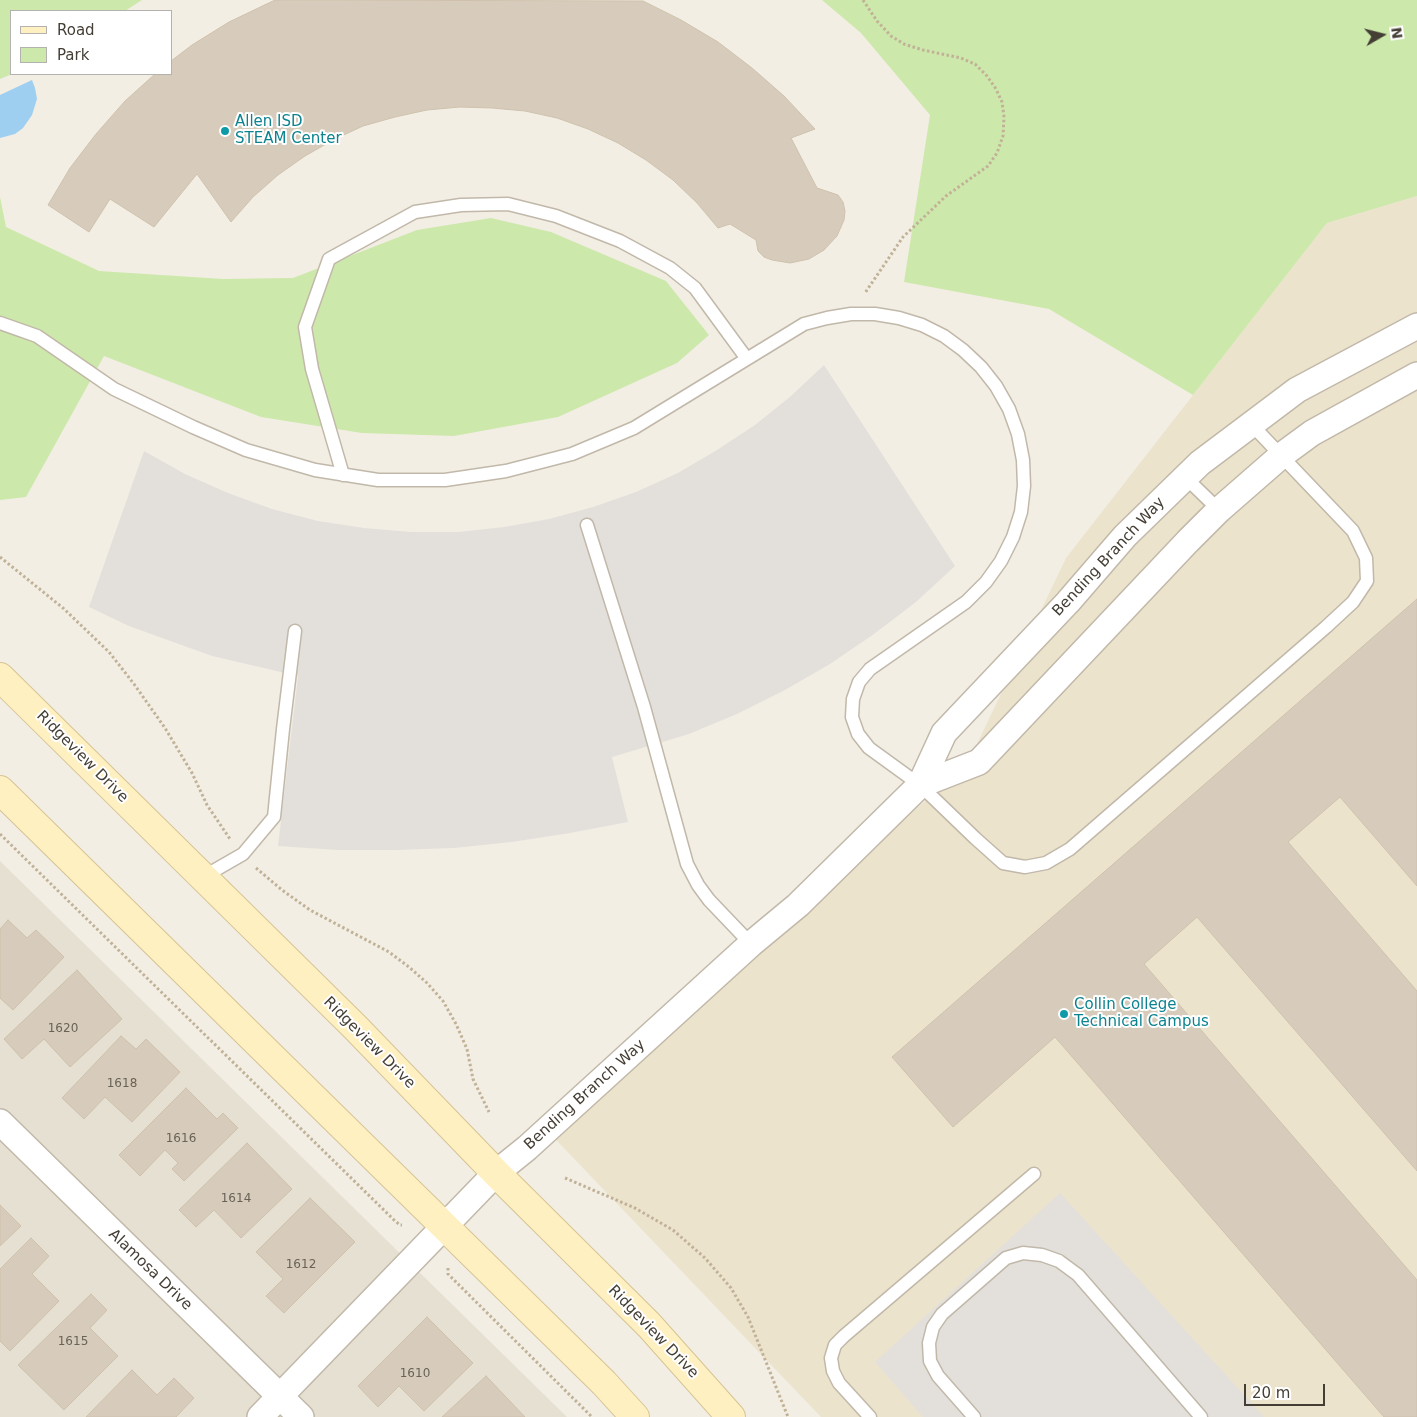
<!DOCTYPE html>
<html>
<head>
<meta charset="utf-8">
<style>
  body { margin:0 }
  #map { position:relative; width:1417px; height:1417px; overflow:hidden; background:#f2eee4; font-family:"DejaVu Sans",sans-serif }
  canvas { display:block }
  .legend { position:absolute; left:10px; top:10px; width:162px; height:65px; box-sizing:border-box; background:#fff; border:1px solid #b4b2ae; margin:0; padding:6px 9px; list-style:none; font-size:15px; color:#443e34 }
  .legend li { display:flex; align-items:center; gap:10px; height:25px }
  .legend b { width:25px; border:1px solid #b4b2ae }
  .north { position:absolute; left:1357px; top:10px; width:50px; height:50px; -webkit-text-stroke:4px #fff; paint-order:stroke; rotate:82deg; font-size:14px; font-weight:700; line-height:20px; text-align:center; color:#443e34 }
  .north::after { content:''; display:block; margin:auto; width:18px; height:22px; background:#443e34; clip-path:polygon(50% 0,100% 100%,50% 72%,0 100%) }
  .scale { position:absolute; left:1244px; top:1384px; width:81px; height:22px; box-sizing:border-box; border:2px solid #443e34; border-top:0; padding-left:6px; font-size:15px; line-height:18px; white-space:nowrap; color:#443e34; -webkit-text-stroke:4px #fff; paint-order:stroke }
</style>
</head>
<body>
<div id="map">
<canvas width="1417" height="1417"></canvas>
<ul class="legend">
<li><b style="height:6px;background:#fff0c1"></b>Road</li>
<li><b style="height:14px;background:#cde8ab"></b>Park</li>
</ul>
<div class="north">N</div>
<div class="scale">20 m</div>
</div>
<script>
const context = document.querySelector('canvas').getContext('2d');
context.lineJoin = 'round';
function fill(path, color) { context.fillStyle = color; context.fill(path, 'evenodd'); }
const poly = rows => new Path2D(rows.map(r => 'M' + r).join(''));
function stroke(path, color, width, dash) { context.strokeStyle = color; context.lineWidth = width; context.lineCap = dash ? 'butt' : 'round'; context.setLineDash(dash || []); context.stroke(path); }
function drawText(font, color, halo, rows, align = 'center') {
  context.font = font + ' "DejaVu Sans",sans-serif'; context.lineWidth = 4; context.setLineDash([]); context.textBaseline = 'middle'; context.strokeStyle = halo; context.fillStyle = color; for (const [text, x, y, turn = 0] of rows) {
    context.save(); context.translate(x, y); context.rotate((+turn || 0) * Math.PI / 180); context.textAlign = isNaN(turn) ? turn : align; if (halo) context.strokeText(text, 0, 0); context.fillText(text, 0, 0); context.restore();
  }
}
const residential = poly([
  [0,861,567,1417,0,1417]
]);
const education = poly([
  [1417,196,1417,1417,821,1417,539,1122,966,767,1066,558,1327,223]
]);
const green = poly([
  [0,0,142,0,125,11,11,11,12,74,0,79],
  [822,0,1417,0,1417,196,1327,223,1193,395,1049,309,904,282,930,115,861,33],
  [0,197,6,227,99,271,223,279,293,278,417,230,491,218,551,232,666,281,709,335,677,363,558,417,454,436,362,433,261,417,104,356,26,497,0,500]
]);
const parking = poly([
  [824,365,955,566,916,602,874,634,830,664,785,690,737,714,689,734,612,757,628,822,570,833,512,842,454,848,396,850,337,850,278,846,298,676,212,656,129,626,89,607,144,451,185,474,228,493,272,509,318,521,364,528,411,532,459,532,504,527,549,519,593,507,636,492,678,473,717,450,755,425,791,396],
  [1060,1193,1264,1417,923,1417,875,1362]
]);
const water = poly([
  [32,80,35,88,37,99,32,115,23,128,15,134,0,138,0,95]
]);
const building = poly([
  [275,0,643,1,681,20,718,42,752,68,784,96,815,129,791,138,817,188,838,195,843,202,845,211,844,220,837,236,824,250,809,259,790,263,772,260,764,257,758,251,756,240,730,224,718,228,697,203,673,180,646,160,618,143,588,129,557,118,525,111,492,108,460,107,427,110,395,117,363,126,333,140,305,156,278,175,253,197,231,222,197,174,154,227,110,199,89,232,48,205,70,168,96,134,125,101,155,74,171,74,171,61,192,45,229,22,275,0],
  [1417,599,1417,886,1340,797,1288,842,1417,991,1417,1171,1197,917,1144,964,1417,1280,1417,1417,1384,1417,1055,1037,953,1127,892,1057,1417,599],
  [8,920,27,938,36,930,64,957,13,1010,0,998,0,929,8,920],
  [77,970,122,1019,70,1067,44,1039,22,1059,4,1039,77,970],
  [121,1036,136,1049,146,1039,180,1072,132,1122,105,1097,84,1119,62,1098,121,1036],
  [186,1088,217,1119,223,1113,238,1128,184,1181,172,1169,178,1163,165,1150,140,1176,119,1155,186,1088],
  [247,1143,292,1189,241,1238,214,1210,196,1227,179,1210,247,1143],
  [310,1198,355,1242,284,1313,266,1296,283,1279,256,1252,310,1198],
  [0,1205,21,1226,0,1246,0,1205],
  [31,1238,49,1256,32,1274,59,1301,10,1351,0,1341,0,1269,31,1238],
  [91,1294,107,1310,90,1328,118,1356,64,1410,18,1365,91,1294],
  [427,1317,473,1363,424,1411,399,1386,378,1407,358,1386,427,1317],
  [132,1370,157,1395,174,1378,194,1398,176,1417,86,1417,132,1370],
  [486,1376,525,1417,442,1417,486,1376]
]);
const path = poly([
  [863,0,877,21,891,36,904,44,923,50,961,58,975,64,987,76,996,89,1002,102,1004,117,1003,136,997,153,988,166,946,196,903,237,865,293],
  [0,557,63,608,109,652,134,684,165,728,192,773,207,805,230,839],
  [0,834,394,1220,400,1225,402,1225],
  [256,868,282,890,310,910,389,952,409,967,427,983,443,1001,456,1024,467,1049,473,1079,489,1112],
  [565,1178,635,1208,673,1230,705,1258,731,1288,748,1317,788,1417],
  [448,1268,448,1274,592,1417]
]);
const lane = poly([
  [0,323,37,336,114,389,193,427,246,450,315,470,378,480,445,480,506,471,572,454,634,428,804,324,827,318,851,314,875,314,899,318,922,325,944,336,963,350,981,367,996,386,1009,409,1018,434,1023,460,1024,486,1021,512,1013,537,1001,561,986,582,966,602,870,669,859,682,853,699,852,717,858,734,869,748,920,785,975,838,1003,863,1025,867,1046,863,1070,849,1326,627,1353,602,1367,581,1366,558,1353,531,1251,424],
  [343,475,312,369,305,327,329,259,415,212,461,205,508,204,556,216,620,241,670,268,695,288,747,359],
  [1185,477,1219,510],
  [587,525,644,707,687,864,698,885,709,900,751,944],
  [203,877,243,854,274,817,283,729,295,631],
  [870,1417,839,1383,833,1371,831,1358,835,1345,844,1336,1034,1174],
  [974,1417,938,1376,930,1361,929,1343,933,1327,942,1314,1006,1258,1023,1253,1042,1255,1059,1261,1078,1275,1201,1417]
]);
const street = poly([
  [1417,326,1297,390,1200,463,1125,536,1068,602,944,733,920,785,979,762,1188,541,1219,510,1282,455,1312,433,1417,375],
  [0,1122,301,1417],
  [260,1417,496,1173,527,1148,751,944,798,905,920,785]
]);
const secondary = poly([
  [0,677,355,1027,496,1173,649,1325,731,1417],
  [0,790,604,1383,635,1417]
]);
const markers = [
  [225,131,5,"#0f9aa8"],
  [1064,1014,5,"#0f9aa8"]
];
const numberNames = [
  ["1620",63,1029],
  ["1618",122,1084],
  ["1616",181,1139],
  ["1614",236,1199],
  ["1612",301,1265],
  ["1615",73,1342],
  ["1610",415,1374]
];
const cultureNames = [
  ["Allen ISD",235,122],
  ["STEAM Center",235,139],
  ["Collin College",1074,1005],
  ["Technical Campus",1074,1022]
];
const streetNames = [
  ["Bending Branch Way",1109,557,-47],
  ["Ridgeview Drive",82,757,45],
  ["Ridgeview Drive",369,1043,45],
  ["Bending Branch Way",585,1095,-42],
  ["Alamosa Drive",150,1270,44],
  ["Ridgeview Drive",653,1332,46]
];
fill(residential, '#e6e0d2');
fill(education, '#ece3cd');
fill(green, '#cde8ab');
fill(parking, '#e3e0dc');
fill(water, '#9ecff1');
fill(building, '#d7ccbc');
stroke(building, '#cfc1ac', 1);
stroke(lane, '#c1b8a9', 15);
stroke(street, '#c1b8a9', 28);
stroke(secondary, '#d6c494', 30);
stroke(path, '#c0b197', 3, [2.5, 2.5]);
stroke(lane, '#fff', 12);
stroke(street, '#fff', 25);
stroke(secondary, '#fff0c1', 28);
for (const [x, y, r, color] of markers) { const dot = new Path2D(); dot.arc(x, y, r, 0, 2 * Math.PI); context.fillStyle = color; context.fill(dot); stroke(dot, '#fff', 2); }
drawText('12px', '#696256', null, numberNames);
drawText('15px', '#0d838f', '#fff', cultureNames, 'left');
drawText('15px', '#443e34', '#fff', streetNames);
</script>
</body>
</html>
